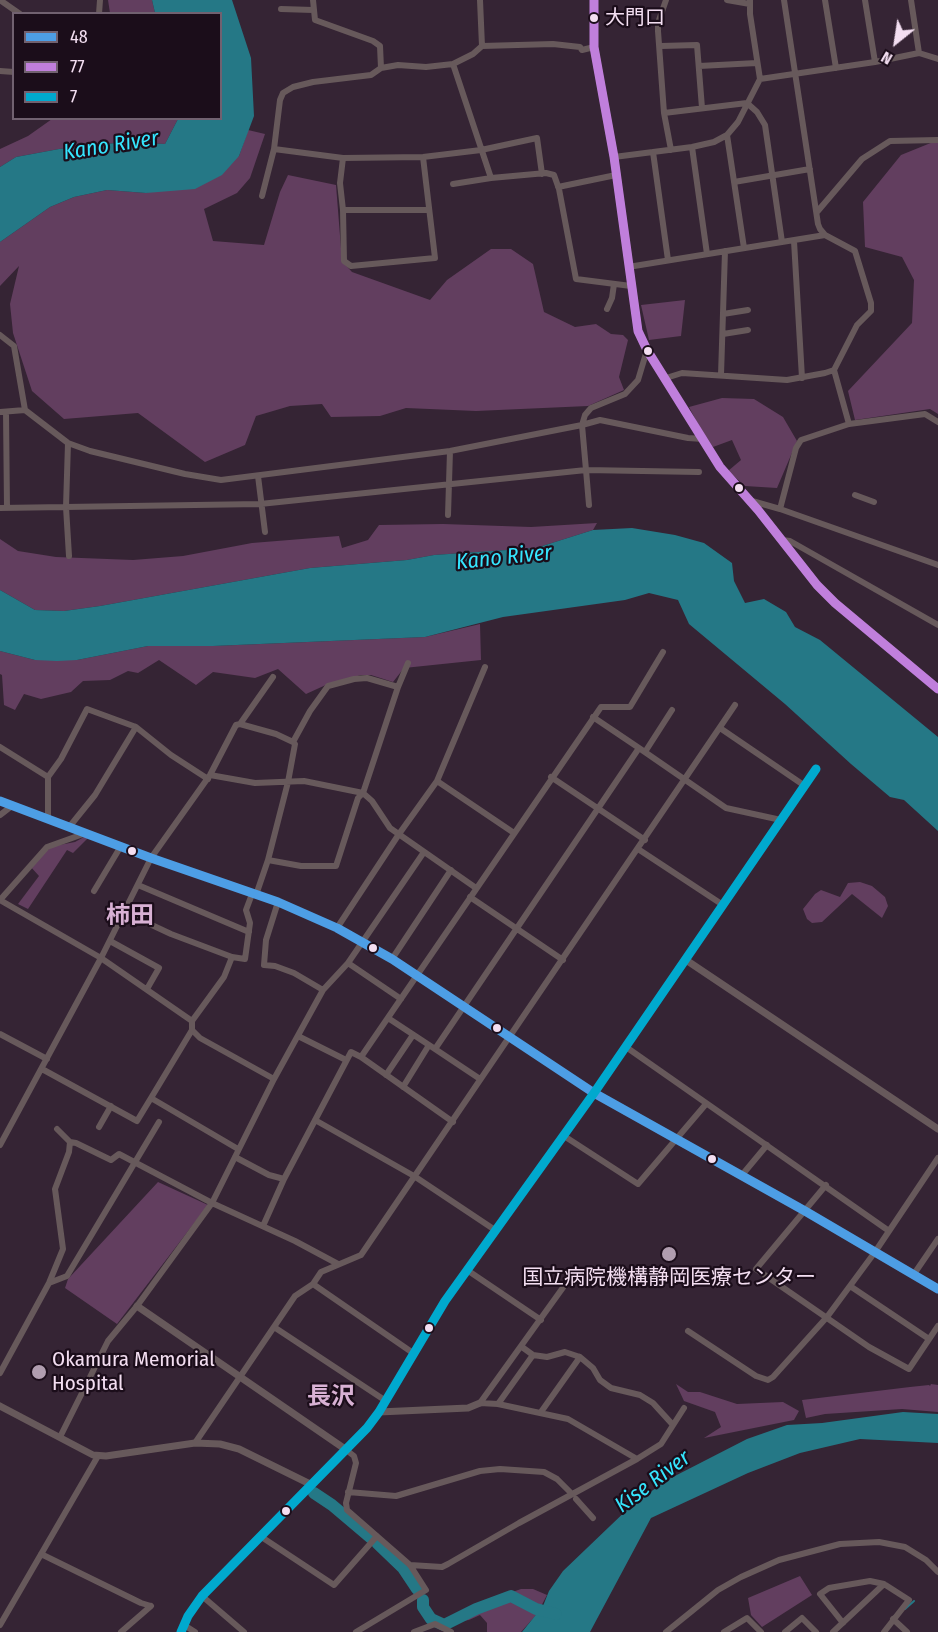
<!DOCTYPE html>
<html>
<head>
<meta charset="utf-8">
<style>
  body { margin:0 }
  #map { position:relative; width:938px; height:1632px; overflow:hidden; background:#352434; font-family:"Fira Sans Condensed",sans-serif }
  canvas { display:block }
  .legend { position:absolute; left:12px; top:12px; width:210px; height:108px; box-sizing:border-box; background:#1b0d1a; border:2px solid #716170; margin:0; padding:8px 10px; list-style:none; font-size:18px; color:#f3def1 }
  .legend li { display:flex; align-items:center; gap:12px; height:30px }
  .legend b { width:30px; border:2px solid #716170 }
  .north { position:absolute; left:866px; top:12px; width:60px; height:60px; -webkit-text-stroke:4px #1b0d1a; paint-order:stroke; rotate:210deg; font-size:16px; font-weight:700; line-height:24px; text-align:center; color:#f3def1 }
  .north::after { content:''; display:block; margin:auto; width:21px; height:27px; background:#f3def1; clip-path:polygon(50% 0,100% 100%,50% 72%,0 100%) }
</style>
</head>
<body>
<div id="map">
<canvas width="938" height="1632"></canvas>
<ul class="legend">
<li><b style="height:8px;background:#4d9ee5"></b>48</li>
<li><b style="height:8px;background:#c07fdc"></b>77</li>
<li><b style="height:8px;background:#00a9ce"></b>7</li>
</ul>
<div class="north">N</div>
</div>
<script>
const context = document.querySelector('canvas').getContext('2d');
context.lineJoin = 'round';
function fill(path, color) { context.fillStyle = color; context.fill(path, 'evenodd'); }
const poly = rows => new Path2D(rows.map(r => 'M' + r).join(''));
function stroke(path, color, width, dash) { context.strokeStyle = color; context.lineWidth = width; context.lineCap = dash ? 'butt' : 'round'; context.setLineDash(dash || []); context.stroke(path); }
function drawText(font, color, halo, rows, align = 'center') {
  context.font = font + ' "Fira Sans Condensed","Noto Sans JP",sans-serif'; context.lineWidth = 4.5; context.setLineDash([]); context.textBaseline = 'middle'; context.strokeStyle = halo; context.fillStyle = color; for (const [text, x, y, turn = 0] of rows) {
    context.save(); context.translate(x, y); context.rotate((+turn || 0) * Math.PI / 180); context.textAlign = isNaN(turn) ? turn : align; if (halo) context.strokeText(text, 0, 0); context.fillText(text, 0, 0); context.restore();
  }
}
const green = poly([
  [108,0,152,0,155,13,110,13],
  [52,119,178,119,165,144,125,142,59,149,16,157,0,167,0,149,28,136],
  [248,130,265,134,250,178,237,193,204,209,213,241,264,245,280,192,288,175,336,185,342,261,352,272,430,300,447,280,491,249,511,249,533,264,544,312,575,327,596,324,611,334,623,335,628,340,619,377,624,390,588,406,476,411,406,408,380,416,331,417,322,404,290,406,256,416,245,445,205,462,138,413,64,419,32,391,13,333,10,304,19,266,0,286,0,242,50,207,74,197,107,190,146,193,239,156],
  [938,140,938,414,930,409,855,420,848,391,912,323,914,280,902,257,865,247,863,202,901,155],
  [685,300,681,336,649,340,641,305],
  [722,398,754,399,783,417,797,441,777,488,745,486,728,471,741,460,732,440,713,447,700,428,689,407],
  [597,523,593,530,536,548,434,555,407,560,310,568,100,606,64,611,35,610,0,590,0,539,18,551,56,557,133,560,183,556,252,543,339,536,342,548,368,540,379,525,443,524,531,527],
  [480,624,481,660,404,668,393,682,371,675,361,675,328,684,306,694,278,669,255,678,213,672,196,685,159,660,138,673,128,671,110,680,83,681,71,692,41,699,24,694,15,710,4,705,2,675,0,674,0,651,35,660,77,660,148,646,213,646,425,637],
  [91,833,93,833,73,853,67,850,28,909,18,904,39,876,30,866,39,855,54,846,75,842],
  [860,882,872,886,885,897,888,906,882,918,852,894,822,922,812,923,807,919,803,909,815,894,821,890,840,897,848,883],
  [158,1182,208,1205,117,1324,65,1288,68,1279],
  [676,1384,688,1392,700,1392,737,1404,783,1402,799,1411,794,1420,704,1438,721,1427,715,1412,684,1401],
  [931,1384,938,1385,938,1412,902,1409,825,1414,806,1418,802,1400,910,1387,929,1385,930,1386],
  [800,1576,812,1595,762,1627,751,1615,748,1598],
  [521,1589,533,1589,547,1595,537,1614,521,1632,487,1632,487,1623,480,1615,469,1620,455,1622,449,1622,446,1618,470,1607]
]);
const water = poly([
  [152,0,232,0,251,58,254,116,239,156,222,175,195,189,146,193,107,190,74,197,50,207,0,242,0,167,16,157,59,149,125,142,165,144,178,119,220,118,220,14,155,13],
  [632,528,675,535,704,543,732,563,734,581,745,603,764,599,786,612,795,627,820,640,938,737,938,831,904,800,890,797,851,764,785,704,689,624,678,600,649,593,625,600,503,617,425,637,213,646,148,646,77,660,57,661,35,660,0,651,0,590,35,610,64,611,100,606,310,568,407,560,434,555,536,548,593,530],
  [903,1412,938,1414,938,1443,860,1439,800,1453,748,1473,651,1518,590,1632,522,1632,543,1606,549,1591,563,1571,633,1504,669,1479,747,1439,787,1425,822,1423]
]);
const stream = poly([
  [905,1609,914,1601]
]);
const river = poly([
  [314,1493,332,1505,371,1538],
  [377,1543,403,1568,417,1589],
  [423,1600,423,1607,431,1619,444,1625,476,1609,511,1596,536,1609,556,1614]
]);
const minor = poly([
  [0,0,20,14],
  [313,0,315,20,373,41,380,46,381,68],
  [480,0,482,46],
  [666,0,658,23,658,31,664,113,671,150],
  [727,0,750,4],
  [825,0,836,68],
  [865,0,875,62],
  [911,0,919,53],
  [281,9,313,10],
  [99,14,100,0],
  [661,46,697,45,702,108],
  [453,64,491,178,546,173,554,175,559,189,576,279,631,286],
  [699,66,757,63],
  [0,71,14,72],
  [760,79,875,62,919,53,938,59],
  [664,113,747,103,757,112,765,125,782,242],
  [727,135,744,248],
  [692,147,707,254],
  [274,149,343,158,423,157,481,150,537,138,542,174],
  [653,152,668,260],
  [614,157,692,147,714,142,727,135,738,122,760,79,750,14,750,0],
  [343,158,340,183,343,210,344,261,351,266,435,258,423,157],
  [734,182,810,169],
  [453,184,491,178],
  [558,187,616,175],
  [262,196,274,149,280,100,283,93,293,87,313,82,371,75,381,68,398,65,426,67,453,64,473,54,482,46,553,44,580,47,582,50,594,47],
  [343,210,429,210],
  [817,212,862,159,890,141,938,140],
  [794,241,802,378],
  [628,267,825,235],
  [607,309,612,298,614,284],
  [723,314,748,310],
  [723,334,748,330],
  [0,335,14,346,25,410],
  [834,370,849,424],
  [721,375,725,251],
  [666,378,682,373,787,380,825,373,834,370,857,325,871,311,871,303,855,251,825,235,820,229,818,224,784,0],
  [0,412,25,410,68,443,90,451,185,474,221,480,450,451,582,425,585,415,591,408,625,394,638,380,647,350],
  [6,412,7,508],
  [68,443,66,507,69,556],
  [258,476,265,532],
  [855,495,874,502],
  [752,501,780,509,938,565],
  [589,505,586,470,699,472],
  [0,508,260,504,586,470,582,425,600,420,688,438,703,439],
  [780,509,796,448,801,440,849,424,925,414,938,422],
  [448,515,450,451],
  [782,540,790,541,938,625],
  [408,663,398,687,363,793,372,801,390,828,476,888],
  [593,717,639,748],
  [240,724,276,734,293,742],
  [720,728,805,786],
  [0,747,48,777,48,818],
  [645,752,672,710],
  [210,775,255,783,304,781,363,793,358,798,336,866,301,866,268,860],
  [48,777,61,759,87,709,136,727,171,755,208,779],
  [551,777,645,840],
  [437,781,514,833],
  [0,815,13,805],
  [70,826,95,795,136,727],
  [638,849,723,905],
  [138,885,249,932],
  [94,891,121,846],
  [256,895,268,860,288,782,295,744,293,742,310,711,328,686,354,679,367,678,398,687],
  [470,897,563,960],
  [0,900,101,958,192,1021,192,1030,200,1038,274,1079],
  [0,900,47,847,86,833],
  [278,902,266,940,264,965,275,966,294,973,323,990],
  [124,912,171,934,232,957],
  [337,928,399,834,437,781,485,667],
  [110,941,159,968,147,989],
  [392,959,451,870],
  [348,963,401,999],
  [388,1018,429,1045],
  [192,1021,224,977,232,957,245,959,250,923,246,910,252,894],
  [0,1034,47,1059],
  [298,1036,346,1060],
  [626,1047,889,1231],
  [361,1057,453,1122],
  [42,1069,137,1121,151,1098,238,1149],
  [386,1075,413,1035],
  [480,1079,435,1049,639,748,726,808,781,820],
  [403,1087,429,1045,435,1049],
  [151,1098,192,1030],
  [315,1120,414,1176,495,1230],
  [99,1127,111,1106],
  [564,1136,638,1184,706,1104],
  [70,1142,76,1143,111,1160,119,1154,212,1203,295,1241,338,1264],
  [0,1145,101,958,151,858,210,775,236,725,240,724,273,677],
  [235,1157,269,1175,284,1179],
  [742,1175,767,1145],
  [826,1185,756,1269,869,1347,909,1369,938,1326],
  [263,1226,284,1179,351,1052,361,1057,601,707,630,707,663,652],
  [467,1270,541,1320],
  [914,1274,938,1239],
  [49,1283,67,1276,159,1122],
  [313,1284,413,1353],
  [850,1286,929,1339],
  [274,1327,386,1401],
  [688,1331,756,1376,768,1380,773,1377,827,1317,875,1252,938,1158],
  [522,1347,533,1355,547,1357,565,1352,580,1357],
  [0,1373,49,1283,63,1249,55,1189,69,1152,70,1142,57,1129],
  [480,1403,498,1404,568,1419,637,1459],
  [480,1403,567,1282],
  [498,1404,533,1355],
  [541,1412,580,1357,593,1368,600,1380,611,1388,640,1395,653,1403,673,1425],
  [60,1437,108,1341,137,1306,212,1203,274,1079,323,990,348,963,424,852],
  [195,1443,295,1296,313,1284,321,1272,361,1255,735,705],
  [345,1449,354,1456,356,1463,346,1503,347,1510,410,1565,426,1590,356,1632],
  [348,1492,396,1496,480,1471,500,1469,544,1472,557,1479,570,1492],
  [576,1499,593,1518],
  [260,1536,334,1585,377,1536],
  [41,1554,141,1603,151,1606],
  [410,1565,442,1567,448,1564,519,1523,637,1459,661,1444,684,1408],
  [202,1596,244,1632],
  [893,1619,907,1632],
  [843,1623,820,1594,829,1588,870,1581,884,1584],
  [0,1625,98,1456],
  [184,1625,195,1632],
  [121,1632,151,1606],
  [414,1632,435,1624,451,1632],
  [666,1632,718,1590,741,1577,779,1560,840,1544,879,1542,905,1547,926,1560,938,1572],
  [724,1632,747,1618,761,1632],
  [785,1632,802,1618,816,1632],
  [833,1632,884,1584,909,1600,884,1632]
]);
const tertiary = poly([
  [0,801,151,858,278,902,337,928,392,959,594,1093,805,1211,938,1289],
  [686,960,938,1129],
  [137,1306,345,1449],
  [0,1406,93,1455,106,1456,195,1443,220,1444,239,1449,310,1484],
  [379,1412,468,1408,480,1403],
  [181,1632,188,1616,202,1596,367,1428,379,1412,445,1301,594,1093,816,769]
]);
const secondary = poly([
  [594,0,594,47,614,157,638,331,647,350,720,467,758,510,817,585,835,603,938,689]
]);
const bus1 = poly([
  [0,801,151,858,278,902,337,928,392,959,594,1093,805,1211,938,1289]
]);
const bus2 = poly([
  [594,0,594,47,614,157,638,331,647,350,720,467,758,510,817,585,835,603,938,689]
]);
const bus3 = poly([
  [181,1632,188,1616,202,1596,367,1428,379,1412,445,1301,594,1093,816,769]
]);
const markers = [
  [594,18,5,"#f3def1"],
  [648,351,5,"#f3def1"],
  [739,488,5,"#f3def1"],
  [132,851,5,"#f3def1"],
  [373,948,5,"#f3def1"],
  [497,1028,5,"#f3def1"],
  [712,1159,5,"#f3def1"],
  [669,1254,8,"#b09daf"],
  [429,1328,5,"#f3def1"],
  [39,1372,8,"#b09daf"],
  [286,1511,5,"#f3def1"]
];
const busNames = [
  ["大門口",605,18]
];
const poiNames = [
  ["国立病院機構静岡医療センター",669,1278],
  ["Okamura Memorial",52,1360,"left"],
  ["Hospital",52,1384,"left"]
];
const waterNames = [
  ["Kano River",111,146,-9],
  ["Kano River",504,558,-6],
  ["Kise River",653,1482,-37]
];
const quarterNames = [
  ["柿田",130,916],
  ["長沢",331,1397]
];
fill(green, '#623e5f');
fill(water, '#257886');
stroke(stream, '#257886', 2);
stroke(river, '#257886', 12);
stroke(minor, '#67595b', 6);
stroke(tertiary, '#67595b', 7);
stroke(secondary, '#6b5b5b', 8);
stroke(bus1, '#4d9ee5', 9);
stroke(bus2, '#c07fdc', 9);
stroke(bus3, '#00a9ce', 9);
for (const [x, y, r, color] of markers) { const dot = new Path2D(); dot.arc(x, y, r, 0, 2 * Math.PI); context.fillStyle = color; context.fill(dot); stroke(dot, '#1b0d1a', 2); }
drawText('20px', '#f3def1', '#1b0d1a', busNames, 'left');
drawText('21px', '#f3def1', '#1b0d1a', poiNames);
drawText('italic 22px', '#35e5fe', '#1b0d1a', waterNames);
drawText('bold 24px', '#d8b1d4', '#1b0d1a', quarterNames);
</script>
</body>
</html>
